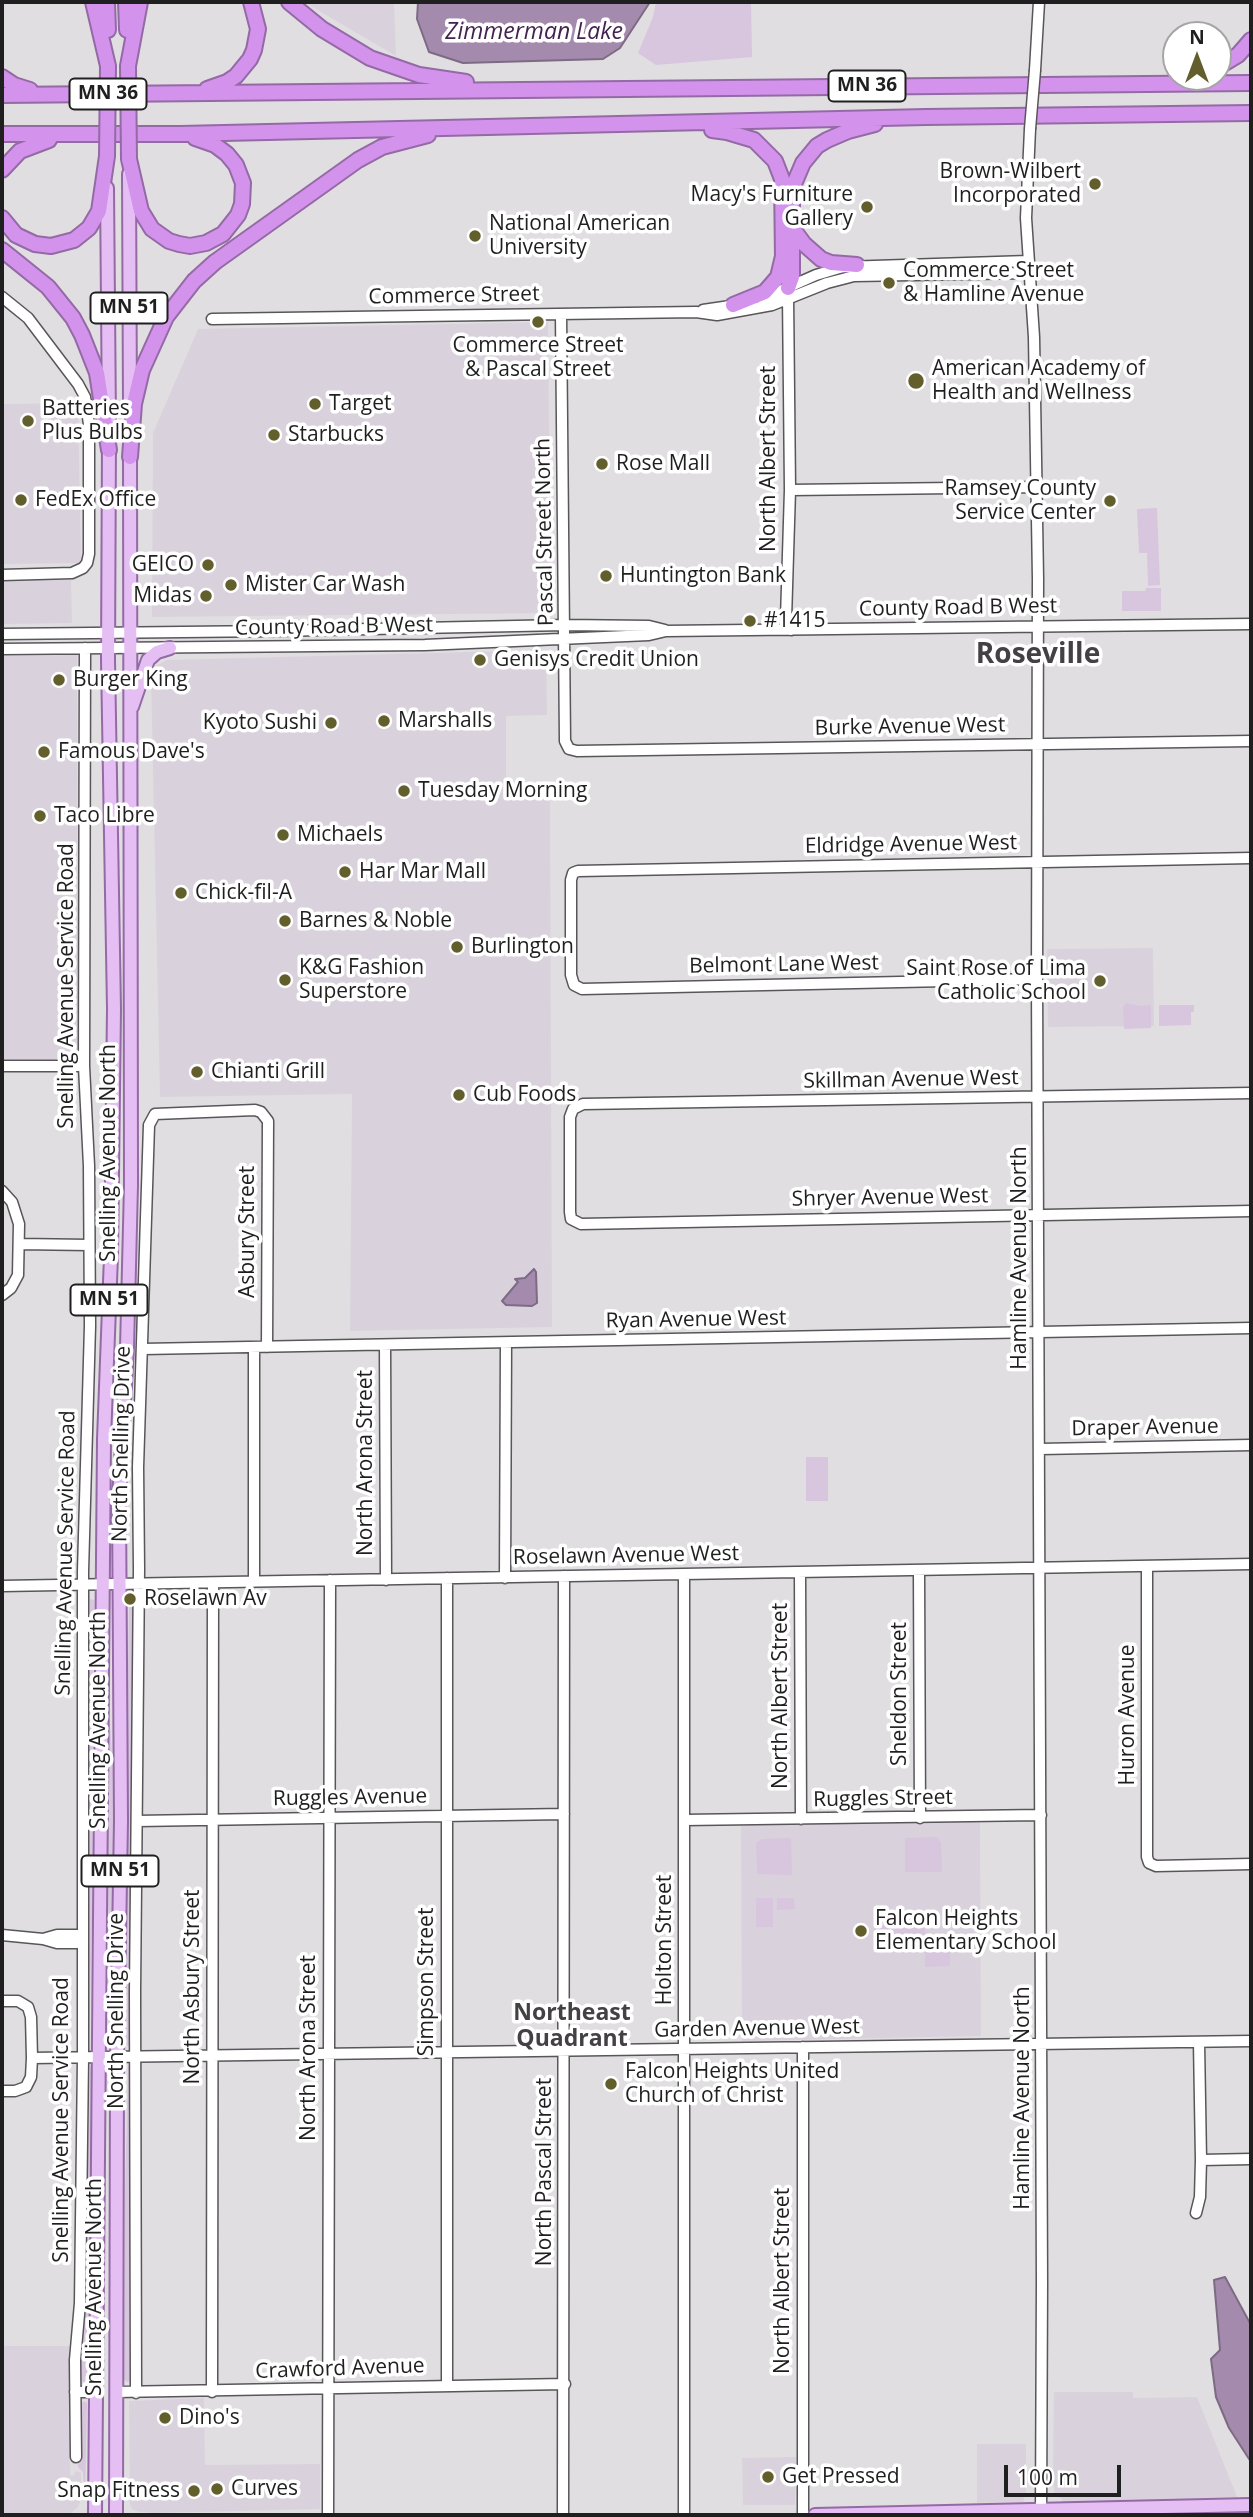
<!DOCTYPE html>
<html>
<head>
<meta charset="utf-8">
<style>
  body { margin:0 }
  #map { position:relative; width:1253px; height:2517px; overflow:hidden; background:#e1dee2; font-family:"Open Sans",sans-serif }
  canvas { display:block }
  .frame { position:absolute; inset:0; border:4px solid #201f20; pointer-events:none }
  .north { position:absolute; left:1162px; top:21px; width:70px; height:70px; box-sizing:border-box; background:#fff; border:2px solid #a6a5a6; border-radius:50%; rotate:0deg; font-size:19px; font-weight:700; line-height:28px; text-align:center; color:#201f20 }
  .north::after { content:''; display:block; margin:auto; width:24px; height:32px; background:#625f2c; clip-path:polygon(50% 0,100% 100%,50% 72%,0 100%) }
  .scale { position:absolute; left:1004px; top:2465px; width:117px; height:32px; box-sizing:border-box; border:4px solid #201f20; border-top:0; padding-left:9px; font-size:21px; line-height:24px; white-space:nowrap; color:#201f20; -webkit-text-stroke:5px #fff; paint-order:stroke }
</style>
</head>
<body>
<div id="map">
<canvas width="1253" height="2517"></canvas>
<div class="frame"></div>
<div class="north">N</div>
<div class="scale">100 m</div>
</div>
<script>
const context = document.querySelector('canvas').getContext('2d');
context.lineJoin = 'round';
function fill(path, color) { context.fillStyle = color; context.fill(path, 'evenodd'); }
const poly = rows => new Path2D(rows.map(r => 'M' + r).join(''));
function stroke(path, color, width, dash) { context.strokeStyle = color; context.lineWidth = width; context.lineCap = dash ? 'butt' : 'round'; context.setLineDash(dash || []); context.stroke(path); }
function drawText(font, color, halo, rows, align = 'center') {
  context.font = font + ' "Open Sans",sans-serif'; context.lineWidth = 7; context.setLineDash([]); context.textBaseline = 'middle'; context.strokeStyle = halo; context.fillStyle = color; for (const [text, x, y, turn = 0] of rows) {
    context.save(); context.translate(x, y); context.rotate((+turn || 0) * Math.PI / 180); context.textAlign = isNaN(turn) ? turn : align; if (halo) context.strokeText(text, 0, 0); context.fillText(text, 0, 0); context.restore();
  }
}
const built = poly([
  [304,2,394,2,396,56],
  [548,322,551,613,152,617,153,433,198,329],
  [78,403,81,563,2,564,2,404],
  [71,579,72,623,2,624,2,580],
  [546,650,547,715,506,716,506,793,550,793,552,1327,350,1331,352,1094,160,1097,151,676,154,667,167,660],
  [77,655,78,1059,2,1059,2,656],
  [1153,948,1154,1026,1048,1027,1047,949],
  [980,1821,981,2036,742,2041,741,1825],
  [2,2346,71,2346,70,2475,73,2476,76,2471,81,2473,81,2500,78,2507,71,2513,2,2514],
  [1054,2392,1133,2392,1133,2398,1197,2397,1238,2499,1177,2501,1176,2515,1061,2515,1062,2499,1055,2496,1053,2479],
  [204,2398,205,2465,320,2464,320,2509,153,2513,140,2512,132,2509,130,2504,129,2401],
  [977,2444,1026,2444,1026,2494,1023,2502,977,2503],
  [796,2457,795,2505,743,2505,742,2458]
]);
const green = poly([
  [656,2,751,2,752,57,656,65,638,53,653,17],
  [1157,508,1160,585,1148,586,1147,553,1139,553,1137,509],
  [1146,588,1161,588,1161,611,1122,611,1122,591,1145,591],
  [1126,1003,1141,1006,1151,1005,1151,1028,1124,1029,1123,1007],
  [1159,1005,1194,1005,1194,1012,1191,1012,1191,1025,1159,1026],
  [806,1457,828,1457,828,1501,806,1501],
  [134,1598,131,2045,128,2046,126,2044,127,1727,129,1599],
  [90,1599,94,1600,92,1919,89,2048],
  [107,1723,110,1723,113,1770,113,1921,109,1921,106,1874],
  [937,1837,941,1843,942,1872,905,1872,905,1838],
  [791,1838,792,1875,757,1874,756,1843,762,1839],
  [756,1898,773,1898,773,1927,756,1927],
  [777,1898,794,1898,795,1909,777,1910],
  [897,1919,898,1922,902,1922,903,1926,925,1925,925,1942,882,1945,882,1941,875,1941,874,1928,881,1927,882,1920],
  [925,1949,950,1949,950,1966,925,1967],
  [90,2066,92,2068,91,2254,87,2378,84,2382,80,2379,80,2358,85,2299],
  [128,2066,131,2068,132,2092,129,2324,131,2380,127,2382,124,2379,125,2197],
  [84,2401,87,2403,85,2503,83,2472,78,2467,80,2405]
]);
const water = poly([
  [418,2,650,2,620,48,603,59,463,63,429,52,417,19,418,2],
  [534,1269,536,1272,537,1303,532,1306,506,1305,502,1301,518,1282,515,1279,525,1278,534,1269],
  [1225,2277,1251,2325,1251,2462,1229,2428,1216,2397,1211,2359,1220,2350,1214,2280,1225,2277]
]);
const minor = poly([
  [1035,70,1039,2],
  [1030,129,1026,218,1034,337,1038,579,1037,979,1042,2282,1041,2515],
  [788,295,790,490,786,619,791,630],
  [2,297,28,318,78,384,85,397,89,424,89,554,87,563,83,568,72,573,2,575],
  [762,299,816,275,843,267,1028,261],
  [703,310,737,305],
  [561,314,565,741,569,749,577,751,1251,741],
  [212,319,696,312,717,315,772,305,827,283,854,276,1029,273],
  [790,490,1037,487],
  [2,634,273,631,565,625,649,626,665,630],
  [2,649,425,645,649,635,666,631,1251,624],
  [1037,979,582,989,574,985,571,975,571,880,573,873,578,871,1251,858],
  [2,1066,84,1066],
  [1251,1093,583,1104,573,1109,570,1117,570,1212,571,1219,581,1224,1251,1211],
  [2,1191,12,1202,19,1224,18,1275,11,1288,2,1295],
  [19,1244,89,1245],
  [385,1345,386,1580],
  [143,1349,1251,1328],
  [1040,1449,1251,1445],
  [1147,1566,1147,1857,1149,1863,1156,1866,1251,1864],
  [919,1571,920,1818],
  [800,1573,801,1819],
  [684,1575,684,2515],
  [447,1578,447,2385],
  [505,1578,506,1343],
  [254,1582,254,1347],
  [2,1586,1251,1564],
  [684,1820,1041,1815],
  [137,1821,564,1814],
  [2,1935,43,1939,57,1943,83,1943],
  [43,1939,57,1935,83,1935],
  [2,2001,18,2001,28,2007,31,2017,32,2058,31,2077,26,2087,15,2091,2,2091],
  [803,2047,803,2515],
  [32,2058,1251,2041],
  [1201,2160,1251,2159],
  [1196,2213,1200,2197,1201,2160,1199,2042],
  [75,2392,97,2392],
  [116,2392,565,2384],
  [212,2392,213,1583],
  [136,2393,135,1991,139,1569,138,1467,149,1125,155,1114,255,1110,261,1112,268,1121,267,1347],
  [76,2457,75,2360,80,2303,83,2058,83,1571,90,1326,89,1166,84,1066,85,648],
  [328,2515,330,1580],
  [563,2515,564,1576]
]);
const major = poly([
  [129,174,130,408],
  [107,188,109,422],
  [132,707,148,660,157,652,170,648],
  [95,2515,104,1439,111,1256,114,1009,108,660,109,440],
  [116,2515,117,2058,121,1821,119,1501,127,1348,131,1185,130,447],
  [815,2515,1251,2505]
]);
const highway = poly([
  [93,2,108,66],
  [107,2,108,30],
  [126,2,127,30],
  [289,2,322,29,370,58,419,75,466,82],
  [128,66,140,2],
  [1218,67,1238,55,1251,40],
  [2,77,14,85,30,90],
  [207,89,227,82,236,76,250,59,254,50,258,29,251,2],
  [2,95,1251,83],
  [712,130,727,132,754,140,775,161,782,179,783,259],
  [2,134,180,134,926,117,1251,113],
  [129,159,141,211,152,229,169,241,179,244,190,246,206,243,223,234,238,215,242,204,243,183,236,165,227,154,215,145,195,138],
  [2,170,20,151,49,140],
  [2,218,16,235,35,244,51,246,74,240,89,228,99,211,107,156],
  [793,229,804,244,821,259,831,263,857,265],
  [2,250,48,287,73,318,82,335,97,373,109,450],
  [788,288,792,277,792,197,794,184,803,163,817,146,827,140,848,131,875,124],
  [733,305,765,292,778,277,783,256],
  [130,457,134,404,142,370,166,317,194,281,215,262,358,160,382,147,428,135]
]);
const minorBridge = poly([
  [1030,129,1035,70]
]);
const highwayBridge = poly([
  [128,66,129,159],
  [107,156,108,66]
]);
const markers = [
  [1095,184,7,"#625f2c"],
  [867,207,7,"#625f2c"],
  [475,236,7,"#625f2c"],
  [889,283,7,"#625f2c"],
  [538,322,7,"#625f2c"],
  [916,381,9,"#625f2c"],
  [315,404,7,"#625f2c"],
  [28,421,7,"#625f2c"],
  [274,435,7,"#625f2c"],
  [602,464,7,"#625f2c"],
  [21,500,7,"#625f2c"],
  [1110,501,7,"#625f2c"],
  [208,565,7,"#625f2c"],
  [606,576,7,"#625f2c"],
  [231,585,7,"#625f2c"],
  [206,596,7,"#625f2c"],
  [750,621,7,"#625f2c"],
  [480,660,7,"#625f2c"],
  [59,680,7,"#625f2c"],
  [384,721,7,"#625f2c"],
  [331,723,7,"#625f2c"],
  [44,752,7,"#625f2c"],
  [404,791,7,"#625f2c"],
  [40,816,7,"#625f2c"],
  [283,835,7,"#625f2c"],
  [345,872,7,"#625f2c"],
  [181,893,7,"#625f2c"],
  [285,921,7,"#625f2c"],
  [457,947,7,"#625f2c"],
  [285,980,7,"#625f2c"],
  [1100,981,7,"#625f2c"],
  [197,1072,7,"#625f2c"],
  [459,1095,7,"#625f2c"],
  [130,1599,7,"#625f2c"],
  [861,1931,7,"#625f2c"],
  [611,2084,7,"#625f2c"],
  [165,2418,7,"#625f2c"],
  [768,2477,7,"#625f2c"],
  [217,2489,7,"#625f2c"],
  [194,2491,7,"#625f2c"]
];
const shields = [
  [867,86,77],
  [108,94,77],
  [129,308,77],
  [109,1300,77],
  [120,1871,77]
];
const shieldNames = [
  ["MN 36",867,86],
  ["MN 36",108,94],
  ["MN 51",129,308],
  ["MN 51",109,1300],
  ["MN 51",120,1871]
];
const poiNames = [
  ["Brown-Wilbert",1081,172,"right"],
  ["Incorporated",1081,196,"right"],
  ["Macy's Furniture",853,195,"right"],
  ["Gallery",853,219,"right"],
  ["National American",489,224],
  ["University",489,248],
  ["Commerce Street",903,271],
  ["& Hamline Avenue",903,295],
  ["Commerce Street",538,346,"center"],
  ["& Pascal Street",538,370,"center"],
  ["American Academy of",932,369],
  ["Health and Wellness",932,393],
  ["Target",329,404],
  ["Batteries",42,409],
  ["Plus Bulbs",42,433],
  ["Starbucks",288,435],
  ["Rose Mall",616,464],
  ["Ramsey County",1096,489,"right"],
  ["Service Center",1096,513,"right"],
  ["FedEx Office",35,500],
  ["GEICO",194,565,"right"],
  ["Huntington Bank",620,576],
  ["Mister Car Wash",245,585],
  ["Midas",192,596,"right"],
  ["#1415",764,621],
  ["Genisys Credit Union",494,660],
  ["Burger King",73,680],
  ["Marshalls",398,721],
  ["Kyoto Sushi",317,723,"right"],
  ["Famous Dave's",58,752],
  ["Tuesday Morning",418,791],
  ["Taco Libre",54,816],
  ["Michaels",297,835],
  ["Har Mar Mall",359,872],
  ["Chick-fil-A",195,893],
  ["Barnes & Noble",299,921],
  ["Burlington",471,947],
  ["K&G Fashion",299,968],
  ["Superstore",299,992],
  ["Saint Rose of Lima",1086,969,"right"],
  ["Catholic School",1086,993,"right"],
  ["Chianti Grill",211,1072],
  ["Cub Foods",473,1095],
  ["Roselawn Av",144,1599],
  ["Falcon Heights",875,1919],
  ["Elementary School",875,1943],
  ["Falcon Heights United",625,2072],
  ["Church of Christ",625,2096],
  ["Dino's",179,2418],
  ["Get Pressed",782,2477],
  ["Curves",231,2489],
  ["Snap Fitness",180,2491,"right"]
];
const streetNames = [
  ["Commerce Street",454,296,-1],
  ["North Albert Street",769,459,-90],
  ["Pascal Street North",545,532,-91],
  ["County Road B West",958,608,-1],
  ["County Road B West",334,627,-1],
  ["Burke Avenue West",910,727,-1],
  ["Eldridge Avenue West",911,845,-1],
  ["Belmont Lane West",784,965,-1],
  ["Snelling Avenue Service Road",67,986,-90],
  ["Skillman Avenue West",911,1080,-1],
  ["Snelling Avenue North",109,1153,-90],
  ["Shryer Avenue West",890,1198,-1],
  ["Asbury Street",248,1232,-90],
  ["Hamline Avenue North",1020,1258,-90],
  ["Ryan Avenue West",696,1320,-1],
  ["Draper Avenue",1145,1428,-1],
  ["North Snelling Drive",122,1444,-89],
  ["North Arona Street",366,1463,-90],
  ["Snelling Avenue Service Road",66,1553,-89],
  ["Roselawn Avenue West",626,1556,-1],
  ["Sheldon Street",900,1694,-90],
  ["North Albert Street",781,1696,-90],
  ["Huron Avenue",1128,1715,-90],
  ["Snelling Avenue North",99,1720,-90],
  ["Ruggles Avenue",350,1798,-1],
  ["Ruggles Street",883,1799,-1],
  ["Holton Street",665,1940,-90],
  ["Simpson Street",427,1982,-90],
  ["North Asbury Street",193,1987,-90],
  ["North Snelling Drive",117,2011,-90],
  ["Garden Avenue West",757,2029,-1],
  ["North Arona Street",309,2048,-90],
  ["Hamline Avenue North",1023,2098,-90],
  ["Snelling Avenue Service Road",62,2120,-90],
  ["North Pascal Street",545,2172,-90],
  ["North Albert Street",783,2281,-90],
  ["Snelling Avenue North",95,2287,-90],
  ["Crawford Avenue",340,2369,-2]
];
const waterNames = [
  ["Zimmerman Lake",534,32]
];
const neighbourhoodNames = [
  ["Northeast",572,2013],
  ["Quadrant",572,2039]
];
const districtNames = [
  ["Roseville",1038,655]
];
fill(built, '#d9d2dc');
fill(green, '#d7c6dd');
fill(water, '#a48bae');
stroke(water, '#7c6b83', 2);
stroke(minor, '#585659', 13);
stroke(major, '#946aa5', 16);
stroke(highway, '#946aa5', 18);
stroke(minor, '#fff', 10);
stroke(major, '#e5bef4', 12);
stroke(highway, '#d392ec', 14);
stroke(minorBridge, '#585659', 13, []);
stroke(highwayBridge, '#946aa5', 18, []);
stroke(minorBridge, '#fff', 10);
stroke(highwayBridge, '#d392ec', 14);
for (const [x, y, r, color] of markers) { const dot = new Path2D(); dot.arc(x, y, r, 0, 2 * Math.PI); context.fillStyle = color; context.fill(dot); stroke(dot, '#fff', 2.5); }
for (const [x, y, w] of shields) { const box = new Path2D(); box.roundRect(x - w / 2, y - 15.5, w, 31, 5); context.fillStyle = '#fff'; context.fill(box); stroke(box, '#201f20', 2); }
drawText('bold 19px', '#201f20', null, shieldNames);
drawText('21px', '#201f20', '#fff', poiNames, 'left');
drawText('21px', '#201f20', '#fff', streetNames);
drawText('italic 23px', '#442250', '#fff', waterNames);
drawText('bold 23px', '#434144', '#fff', neighbourhoodNames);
drawText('bold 28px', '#434144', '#fff', districtNames);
</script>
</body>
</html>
